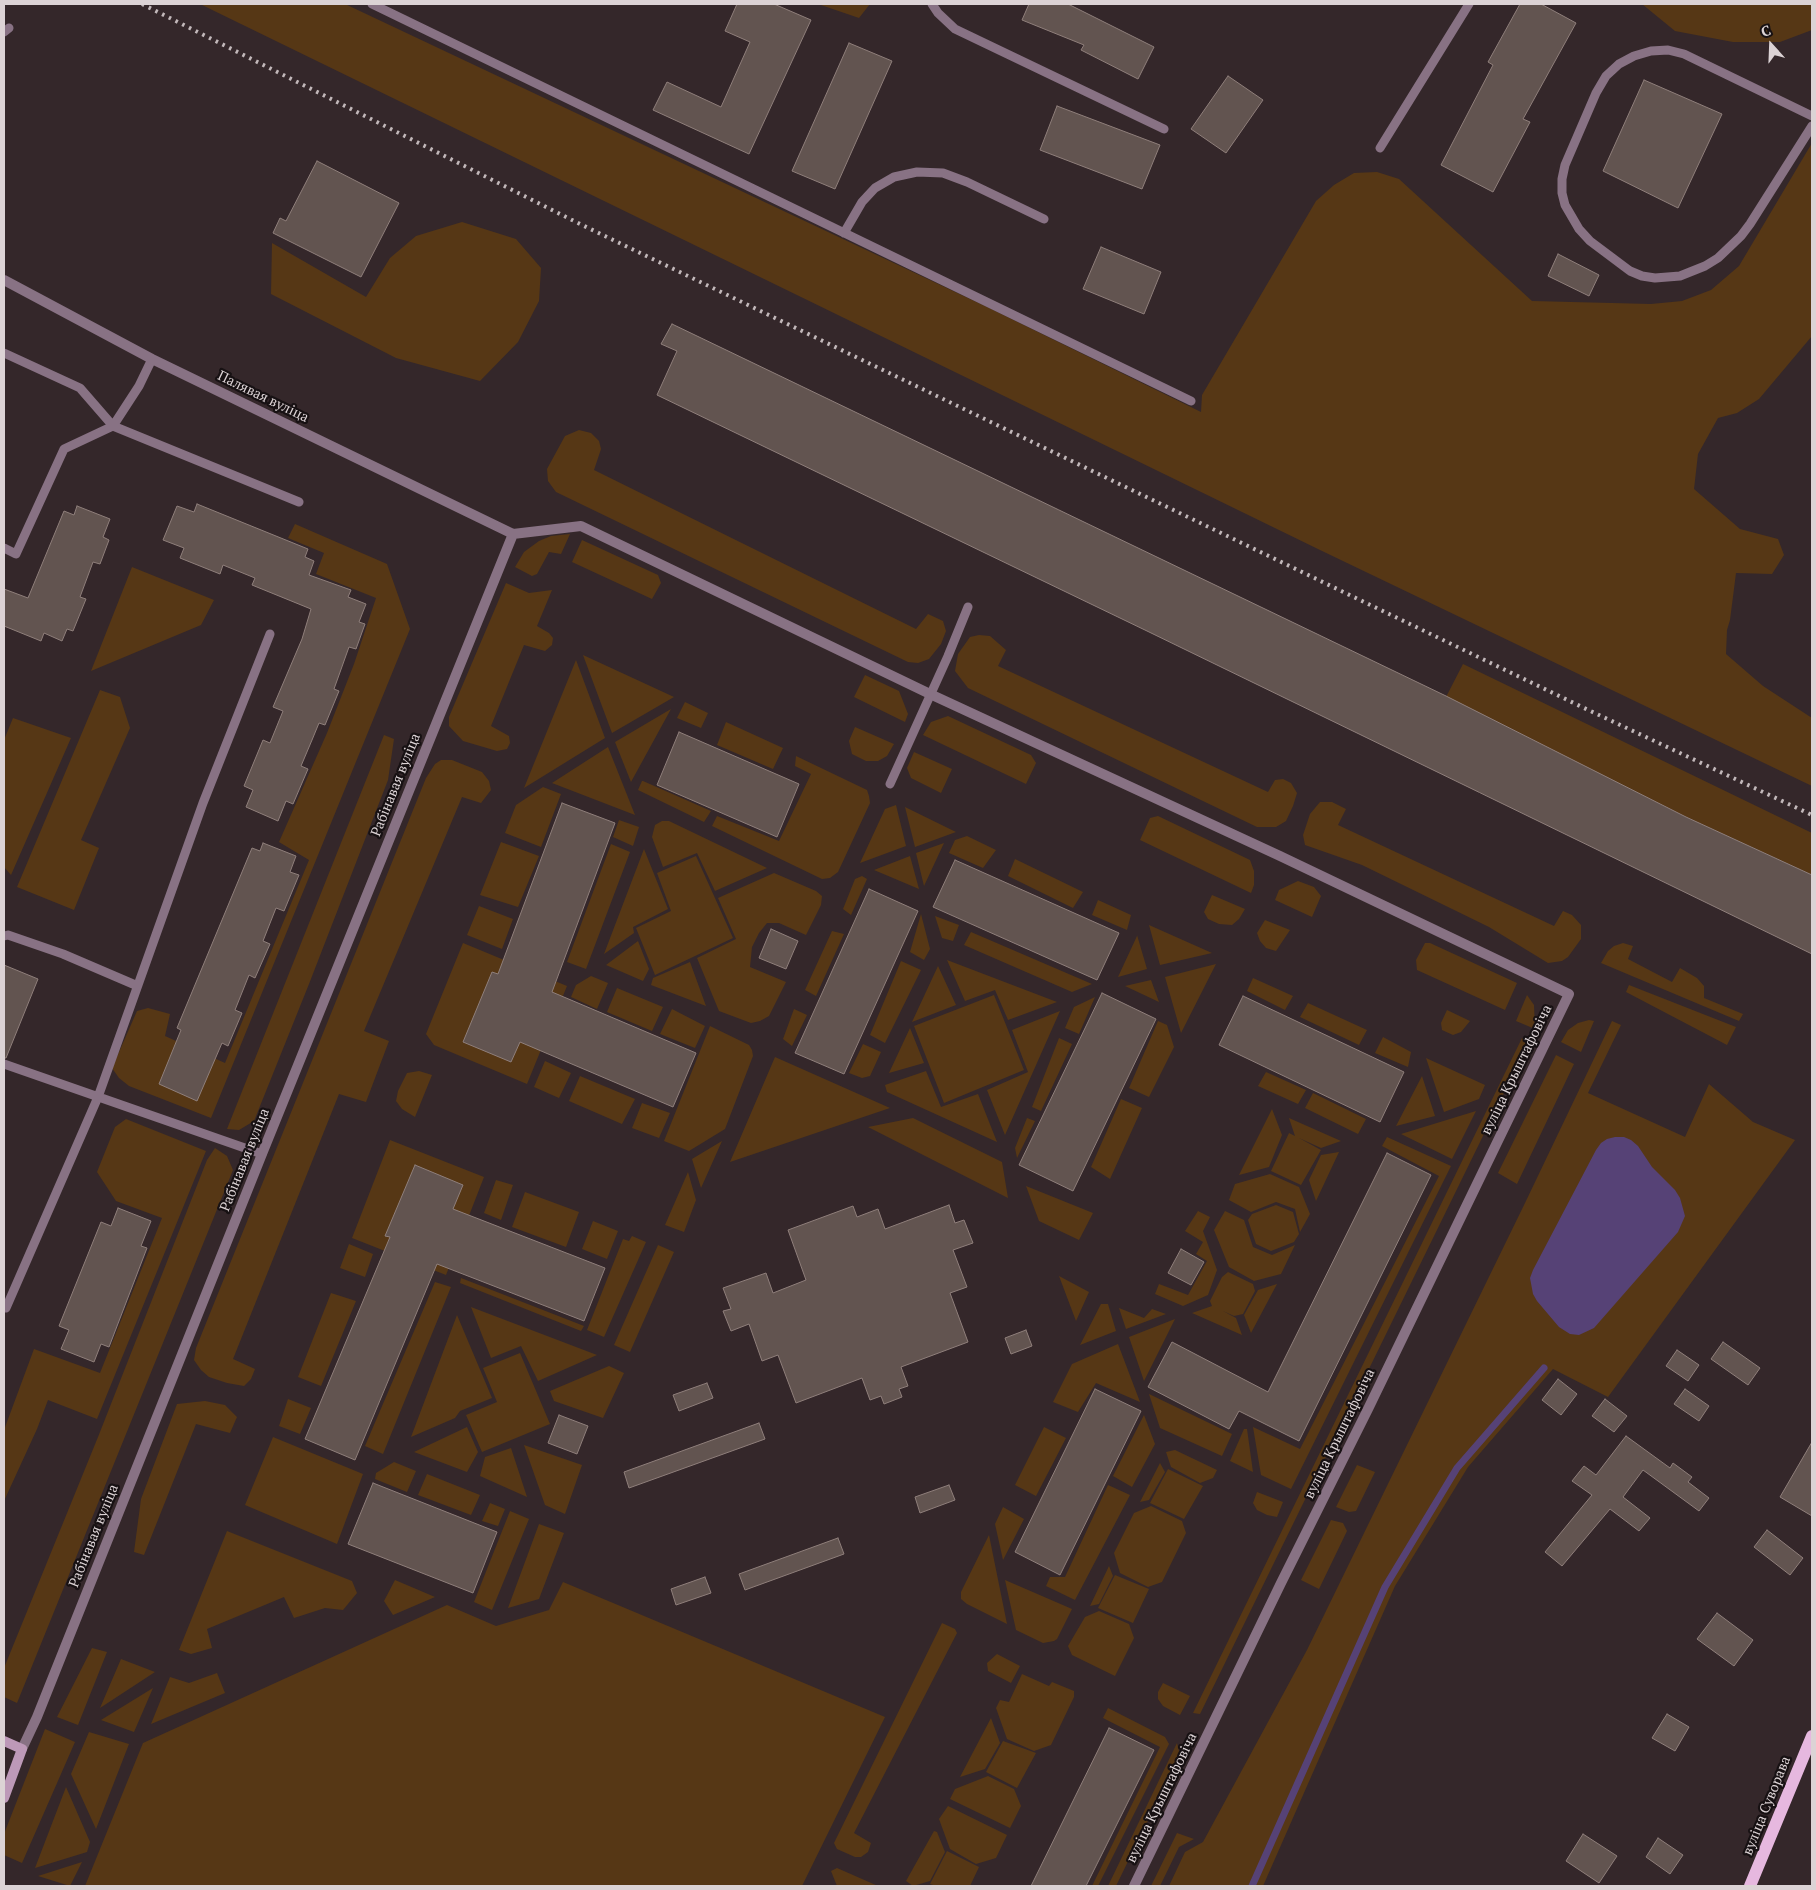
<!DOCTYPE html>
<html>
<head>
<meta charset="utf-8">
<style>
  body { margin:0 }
  #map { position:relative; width:1816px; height:1890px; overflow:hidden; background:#34272a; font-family:"PT Serif",serif }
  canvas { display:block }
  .frame { position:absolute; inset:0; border:5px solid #dcd3d5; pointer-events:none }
  .north { position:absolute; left:1746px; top:20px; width:50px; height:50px; -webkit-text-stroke:4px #171113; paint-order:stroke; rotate:340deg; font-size:14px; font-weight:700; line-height:20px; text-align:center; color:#dcd3d5 }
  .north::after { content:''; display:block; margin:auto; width:18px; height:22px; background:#dcd3d5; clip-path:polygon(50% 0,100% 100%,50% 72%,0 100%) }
</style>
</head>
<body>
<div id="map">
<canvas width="1816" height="1890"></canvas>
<div class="frame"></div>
<div class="north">С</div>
</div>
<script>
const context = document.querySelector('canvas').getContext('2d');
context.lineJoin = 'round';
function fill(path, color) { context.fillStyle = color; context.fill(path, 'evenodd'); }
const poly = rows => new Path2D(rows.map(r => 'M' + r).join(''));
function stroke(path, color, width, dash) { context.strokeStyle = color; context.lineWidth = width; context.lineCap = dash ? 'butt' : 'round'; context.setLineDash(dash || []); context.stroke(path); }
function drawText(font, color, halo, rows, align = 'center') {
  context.font = font + ' "PT Serif",serif'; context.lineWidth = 4.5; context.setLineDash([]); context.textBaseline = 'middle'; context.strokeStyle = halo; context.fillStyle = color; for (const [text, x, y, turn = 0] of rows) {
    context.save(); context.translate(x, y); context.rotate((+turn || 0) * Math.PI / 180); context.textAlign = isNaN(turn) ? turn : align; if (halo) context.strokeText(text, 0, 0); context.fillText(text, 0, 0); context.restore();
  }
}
const green = poly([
  [200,4,345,4,987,307,1201,412,1202,395,1316,201,1334,185,1354,173,1377,172,1399,179,1532,301,1651,304,1682,301,1711,290,1739,266,1812,143,1812,336,1759,399,1737,413,1718,418,1698,454,1694,489,1740,529,1778,539,1784,555,1772,574,1736,573,1730,620,1727,630,1726,654,1763,686,1812,718,1812,786,1320,550],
  [818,4,870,4,859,18],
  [1642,4,1812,4,1812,30,1780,42,1733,42,1675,31],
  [462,222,516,239,541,268,539,301,518,342,480,381,396,358,271,294,272,243,366,297,390,258,416,236],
  [579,430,591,433,599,441,601,449,594,470,916,629,928,614,943,621,946,631,941,644,929,659,918,663,908,662,556,492,548,481,547,469,565,436],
  [295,524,387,564,410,629,211,1118,129,1086,119,1078,112,1068,137,1011,148,1008,170,1014,165,1036,225,1063,309,860,279,842,327,733,354,664,376,598,316,574,324,553,288,538],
  [570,534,561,554,549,552,537,574,532,576,515,567,524,552,539,541,551,536],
  [582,540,658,575,661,583,652,599,572,562],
  [132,567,214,600,201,625,91,671],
  [506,583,529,593,552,590,537,626,549,633,553,638,552,645,545,651,524,645,491,726,509,736,510,743,507,749,497,751,463,741,449,726,449,717],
  [979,635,990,636,1006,650,998,666,1268,792,1275,780,1283,779,1291,783,1297,793,1293,806,1286,821,1276,827,1257,827,968,688,955,671,958,654,970,637],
  [583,655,674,697,612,733],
  [576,660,605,738,524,788],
  [1463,664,1812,833,1812,875,1686,817,1446,697],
  [865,675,899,691,908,714,905,722,854,697],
  [100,690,120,697,130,728,81,840,99,848,74,910,17,887],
  [685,702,708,713,701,728,677,718],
  [671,709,631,782,615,742],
  [948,716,1031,755,1036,763,1026,784,923,735,931,722],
  [13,718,71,738,11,875,4,867,4,740],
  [726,722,783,748,773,769,717,745],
  [855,727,894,744,887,756,878,761,866,761,852,754,849,741],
  [384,735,394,739,388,780,309,984,254,1121,239,1130,227,1129],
  [608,747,635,815,552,783],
  [914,752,952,769,941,793,911,778,907,768],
  [796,756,867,790,869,796,870,803,838,872,830,878,822,879,712,826,717,816,779,841,811,774,795,766],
  [441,760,452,760,482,772,489,781,491,790,481,803,462,797,364,1031,389,1041,366,1102,339,1094,233,1359,255,1369,251,1379,244,1386,227,1383,209,1377,201,1370,194,1360,196,1348,426,778,435,764],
  [642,781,643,781,711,811,704,822,638,790],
  [543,787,561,794,541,847,505,833,516,805],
  [1320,802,1332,802,1346,809,1338,825,1554,926,1563,911,1572,915,1581,925,1581,939,1568,957,1562,961,1548,963,1489,927,1362,865,1305,845,1303,835,1310,814],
  [896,805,906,846,860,863,885,809],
  [905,807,956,832,915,847],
  [1158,816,1250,860,1254,871,1254,885,1251,893,1140,840,1150,818],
  [619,820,639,827,633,846,613,837],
  [662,821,669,821,767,868,715,891,697,853,663,867,652,837,655,825],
  [967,836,996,850,983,868,949,853,955,840],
  [501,842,539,856,518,907,480,895],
  [944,843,924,886,916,853],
  [611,844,630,852,586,969,567,962],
  [644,849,668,909,633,927,634,933,604,954],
  [696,856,733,938,655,975,636,928,671,911,657,873],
  [910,856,919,889,874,870],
  [1015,859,1083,892,1073,908,1008,876],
  [774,873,816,891,822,896,821,905,806,935,779,923,767,923,759,933,752,947,750,967,786,982,769,1016,760,1021,751,1023,719,1011,697,958,736,939,718,898],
  [862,876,867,879,851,915,843,909,855,879],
  [1298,881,1314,887,1321,896,1312,917,1275,900,1279,890],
  [1212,895,1245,909,1239,919,1232,925,1219,924,1208,919,1204,912],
  [1098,900,1131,915,1127,930,1092,915],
  [479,906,513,919,502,949,467,935],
  [921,914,930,949,924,960,910,952],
  [935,916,959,925,953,941,942,938],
  [1265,920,1290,930,1276,951,1266,948,1260,941,1257,933],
  [1149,925,1212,953,1160,965],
  [832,931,844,934,816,996,805,990],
  [971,932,1092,984,1072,992,964,945],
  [1137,935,1147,969,1118,977,1137,936],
  [638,941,649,969,643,981,606,965],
  [463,943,567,986,527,1084,434,1045,426,1034],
  [1425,943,1430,943,1517,983,1505,1010,1417,970,1416,960],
  [1623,943,1633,946,1628,959,1672,982,1680,968,1697,978,1704,986,1704,998,1743,1014,1739,1021,1601,963,1608,951,1614,946],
  [947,960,1057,1002,1008,1020,995,990,965,1001],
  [901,961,921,970,885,1043,870,1035],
  [690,962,706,1006,651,985,653,978],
  [1216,964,1181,1033,1165,977],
  [938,966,956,1005,912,1022],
  [591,976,608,983,597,1009,571,997,576,985],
  [1253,978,1293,996,1285,1010,1247,991],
  [1151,980,1159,1002,1125,986],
  [1629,985,1736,1027,1727,1045,1626,992],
  [617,988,663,1007,652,1031,607,1012],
  [994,995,1024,1070,944,1103,914,1026],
  [1527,995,1534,1005,1535,1029,1516,1021],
  [1095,997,1079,1034,1065,1028,1074,1007],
  [1308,1003,1367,1030,1359,1045,1300,1017],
  [672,1009,705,1026,695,1048,660,1034],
  [794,1009,807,1015,792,1046,783,1039],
  [1447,1010,1470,1021,1461,1032,1453,1035,1442,1030,1441,1023],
  [1060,1011,1005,1135,987,1090,1028,1072,1012,1030],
  [1589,1020,1594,1021,1581,1052,1561,1042,1568,1030,1578,1023],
  [1158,1021,1167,1025,1174,1047,1149,1097,1129,1088],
  [1612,1021,1621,1025,1588,1093,1685,1137,1709,1084,1753,1122,1795,1140,1608,1397,1553,1369,1468,1467,1395,1586,1263,1886,1169,1886,1185,1852,1203,1842,1307,1650,1525,1203],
  [710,1026,749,1045,752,1050,753,1056,725,1129,689,1151,664,1141],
  [910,1028,924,1063,889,1073],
  [1383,1037,1411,1052,1408,1067,1375,1053],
  [1059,1038,1072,1044,1041,1111,1032,1107],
  [1522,1038,1529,1042,1200,1714,1193,1713],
  [863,1044,881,1052,870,1076,862,1078,849,1073],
  [1556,1055,1574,1064,1517,1184,1498,1173],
  [775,1057,890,1108,730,1162],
  [1426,1058,1485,1085,1479,1099,1444,1112],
  [545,1061,571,1073,559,1098,534,1087],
  [419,1071,432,1075,415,1117,402,1109,396,1101,398,1091,407,1073],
  [926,1071,941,1107,978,1094,997,1142,887,1092,885,1085],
  [1266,1072,1306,1090,1298,1104,1258,1086],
  [580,1076,635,1099,622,1124,569,1101],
  [1422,1076,1435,1116,1396,1126],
  [1313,1093,1366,1119,1358,1134,1305,1108],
  [1121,1099,1142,1108,1110,1179,1091,1167],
  [642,1103,670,1113,659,1138,632,1128],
  [1272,1109,1282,1135,1269,1167,1239,1175],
  [1476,1111,1452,1159,1401,1134],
  [913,1118,1002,1162,1008,1198,868,1127],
  [1027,1118,1035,1121,1017,1158,1015,1148],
  [1289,1118,1341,1141,1321,1148,1299,1138,1321,1150,1301,1185,1271,1171,1289,1133,1295,1136],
  [126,1119,206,1151,97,1419,48,1400,37,1429,4,1501,4,1430,34,1349,100,1373,162,1218,116,1201,97,1172,115,1127],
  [1387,1137,1451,1166,1291,1489,1261,1475,1253,1427,1300,1449,1439,1176,1382,1146],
  [390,1140,484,1177,446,1275,352,1238],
  [722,1141,701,1188,692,1159],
  [215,1148,227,1156,233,1170,17,1703,4,1697,4,1668,98,1437,207,1160],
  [1339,1152,1316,1201,1309,1180,1321,1155],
  [688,1172,696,1200,684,1232,665,1225],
  [1270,1174,1299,1187,1310,1214,1300,1232,1295,1209,1276,1202,1251,1212,1229,1200,1235,1184],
  [496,1180,513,1185,501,1220,484,1213],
  [1026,1186,1093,1213,1079,1240,1039,1221],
  [525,1192,579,1212,566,1247,512,1227],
  [1276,1205,1293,1212,1299,1234,1294,1242,1271,1251,1256,1244,1248,1220,1252,1214],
  [1198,1211,1210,1217,1203,1231,1217,1270,1208,1295,1183,1306,1155,1294,1159,1284,1188,1295,1207,1261,1196,1254,1203,1242,1185,1231],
  [1225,1211,1244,1220,1253,1247,1272,1255,1295,1245,1281,1274,1254,1281,1229,1267,1214,1230],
  [593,1221,618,1231,607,1259,582,1249],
  [632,1236,646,1242,604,1337,587,1330,623,1239,629,1241],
  [349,1244,373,1254,365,1277,340,1268],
  [658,1245,674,1252,630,1352,614,1345],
  [1228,1272,1253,1284,1255,1291,1243,1314,1234,1316,1223,1311,1236,1318,1242,1335,1192,1313,1212,1306,1210,1301,1222,1277],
  [1059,1276,1089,1292,1076,1321],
  [461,1278,584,1326,581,1331,460,1283],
  [435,1282,451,1287,383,1454,365,1446],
  [1277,1284,1251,1333,1244,1315,1258,1290],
  [331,1293,356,1301,321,1386,298,1377],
  [1101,1304,1108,1304,1116,1331,1080,1345],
  [471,1307,597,1355,538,1381,521,1346,491,1358],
  [1119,1308,1144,1318,1152,1309,1166,1314,1126,1329],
  [457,1315,492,1398,460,1411,455,1418,411,1437],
  [1175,1319,1144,1381,1129,1337],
  [1118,1344,1140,1402,1096,1383,1078,1412,1053,1402,1072,1364],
  [520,1353,550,1424,482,1452,466,1415,497,1402,483,1368],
  [609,1366,624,1373,603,1418,554,1401,550,1391],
  [1149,1394,1232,1434,1222,1456,1160,1428],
  [288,1399,311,1408,300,1434,279,1426],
  [205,1401,225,1405,237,1417,230,1433,196,1424,144,1555,134,1552,141,1499,177,1404],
  [1144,1415,1155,1444,1132,1487,1113,1476],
  [467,1427,478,1452,467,1472,414,1452],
  [1044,1427,1066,1438,1036,1496,1015,1485],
  [1244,1429,1247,1429,1253,1472,1230,1461],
  [273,1437,363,1474,337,1544,245,1505],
  [524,1445,582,1465,565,1514,545,1505],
  [511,1448,527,1497,480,1476,485,1457],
  [1175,1450,1217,1470,1213,1478,1200,1483,1171,1467,1166,1452],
  [394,1462,416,1471,407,1492,375,1479,376,1473],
  [1160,1463,1165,1472,1149,1500,1140,1502],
  [1357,1465,1375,1472,1356,1511,1349,1512,1336,1507],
  [1168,1469,1203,1486,1184,1519,1150,1503],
  [427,1474,480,1495,471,1515,418,1495],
  [1108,1485,1130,1495,1075,1600,1046,1586,1050,1577,1065,1577],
  [1257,1492,1283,1502,1277,1517,1267,1515,1257,1510,1253,1503],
  [490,1503,505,1509,498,1526,482,1521],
  [1151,1506,1182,1521,1186,1533,1162,1582,1148,1587,1120,1573,1114,1553,1134,1513],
  [1003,1507,1024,1519,1003,1560,995,1524],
  [510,1511,529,1519,492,1610,474,1602],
  [1331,1520,1343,1523,1347,1531,1319,1589,1301,1580],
  [539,1524,564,1533,539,1599,508,1608],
  [227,1531,352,1581,357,1593,343,1610,325,1608,294,1618,284,1597,207,1629,212,1648,191,1654,179,1650],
  [989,1535,1007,1624,967,1604,961,1599,961,1592],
  [1109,1566,1113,1576,1099,1604,1090,1606],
  [1115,1575,1149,1589,1133,1623,1098,1608],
  [395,1580,435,1597,393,1615,384,1601],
  [1005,1580,1072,1609,1057,1639,1054,1641,1043,1643,1016,1630],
  [563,1582,885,1717,802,1886,85,1886,143,1743,447,1605,496,1626,549,1610],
  [1099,1611,1129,1624,1134,1638,1115,1676,1072,1655,1068,1646,1085,1617],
  [942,1623,955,1629,957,1633,854,1833,871,1843,868,1852,861,1857,855,1857,837,1849,834,1843],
  [92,1648,107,1652,78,1725,57,1717],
  [997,1654,1020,1666,1011,1683,988,1671,987,1663],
  [121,1659,155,1672,100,1708],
  [217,1673,225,1693,151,1724,170,1677,189,1683],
  [1022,1674,1049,1686,1052,1682,1074,1691,1074,1697,1051,1745,1034,1751,1007,1739,996,1708,1000,1700,1009,1702],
  [1163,1683,1190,1696,1180,1715,1163,1706,1158,1699,1158,1692],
  [153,1688,134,1732,101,1720],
  [1108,1708,1165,1737,1169,1744,1098,1886,1092,1886,1160,1747,1103,1718],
  [991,1718,1000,1743,985,1769,960,1777],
  [45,1729,75,1742,22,1863,4,1855,4,1834],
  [89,1732,129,1744,96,1829,71,1774],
  [1003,1741,1036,1753,1017,1788,986,1772],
  [1177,1743,1180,1755,1116,1886,1108,1886],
  [988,1776,1014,1789,1021,1806,1010,1828,950,1799,955,1789],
  [66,1787,90,1842,87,1852,35,1868],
  [948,1806,1007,1835,996,1858,976,1864,950,1849,939,1819],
  [934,1831,937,1832,945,1852,930,1881,913,1886,906,1881],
  [1177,1833,1194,1839,1179,1847,1160,1886,1151,1886],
  [947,1851,979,1867,970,1886,936,1886,930,1884],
  [82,1862,70,1886,38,1876],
  [837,1868,878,1886,837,1886,831,1871]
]);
const water = poly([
  [1615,1137,1624,1137,1631,1140,1638,1146,1652,1167,1675,1190,1680,1198,1685,1216,1678,1232,1594,1328,1579,1335,1570,1334,1559,1327,1537,1301,1533,1294,1530,1278,1533,1270,1596,1150,1601,1143,1607,1139]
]);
const stream = poly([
  [1252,1886,1385,1587,1457,1468,1544,1368]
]);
const building = poly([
  [737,4,774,4,811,20,749,154,653,110,667,82,721,107,750,42,725,31,737,4],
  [1029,4,1068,4,1154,47,1138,79,1081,50,1084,45,1022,20,1029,4],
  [1520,4,1541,4,1576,23,1523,119,1530,122,1493,192,1441,165,1493,65,1488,62,1520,4],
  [849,43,892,61,835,189,792,171,849,43],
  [1228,76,1263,100,1226,153,1191,129,1228,76],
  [1644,80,1722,114,1678,208,1603,171,1644,80],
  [1057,106,1160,145,1142,189,1040,150,1057,106],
  [317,161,399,203,361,277,273,233,280,218,286,221,317,161],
  [1101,247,1161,272,1144,314,1083,289,1101,247],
  [1558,254,1599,275,1589,296,1548,276,1558,254],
  [672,324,1446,696,1686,817,1812,875,1812,954,1147,631,657,395,677,351,661,344,672,324],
  [197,504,308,549,305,557,314,561,309,575,351,590,348,597,366,604,359,622,365,624,356,649,349,647,334,689,339,691,325,725,319,723,312,740,301,766,308,769,293,804,286,801,278,821,246,807,253,790,244,786,263,740,270,743,283,711,273,707,302,639,311,609,252,585,255,578,223,565,220,574,180,558,184,548,163,540,177,506,194,512,197,504],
  [77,506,110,519,103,537,109,540,100,564,93,562,80,597,86,599,73,631,67,629,62,641,44,633,41,641,4,626,4,589,28,598,64,511,74,515,77,506],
  [679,732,799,784,777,837,657,785,679,732],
  [562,803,615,823,552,992,696,1053,673,1107,520,1042,511,1062,463,1042,492,972,498,974,562,803],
  [263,843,296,856,290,872,299,875,284,911,276,908,263,941,270,944,255,978,249,975,235,1010,242,1013,228,1046,222,1043,197,1101,159,1084,181,1030,177,1028,252,848,260,851,263,843],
  [955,860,1119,933,1097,980,933,907,955,860],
  [869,889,918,911,844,1074,795,1053,869,889],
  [771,929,798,941,786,969,759,958,771,929],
  [4,965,38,979,6,1058,4,1058,4,965],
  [1102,993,1156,1019,1073,1191,1019,1165,1102,993],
  [1243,996,1404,1072,1380,1122,1219,1045,1243,996],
  [1387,1153,1431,1175,1299,1441,1239,1411,1229,1429,1148,1387,1172,1342,1268,1392,1387,1153],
  [415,1165,463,1185,453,1209,605,1268,584,1321,437,1264,355,1460,305,1439,390,1237,385,1236,415,1165],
  [949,1205,955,1223,964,1220,973,1243,953,1250,967,1287,950,1293,968,1342,901,1367,908,1386,899,1389,902,1397,884,1404,881,1396,870,1400,862,1378,796,1403,778,1355,762,1361,749,1324,731,1331,723,1311,731,1309,723,1288,766,1273,773,1293,806,1280,788,1230,853,1206,857,1217,878,1209,885,1229,949,1205],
  [118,1208,151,1221,141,1246,147,1248,109,1347,101,1344,94,1362,61,1349,69,1330,59,1326,101,1222,111,1226,118,1208],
  [1181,1249,1204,1262,1191,1285,1168,1273,1181,1249],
  [1026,1330,1032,1346,1011,1354,1005,1338,1026,1330],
  [1723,1342,1760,1368,1748,1385,1711,1359,1723,1342],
  [1677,1350,1699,1365,1688,1381,1666,1366,1677,1350],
  [1558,1379,1577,1394,1561,1415,1542,1400,1558,1379],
  [707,1383,713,1398,679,1411,673,1395,707,1383],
  [1095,1389,1141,1411,1060,1575,1015,1552,1095,1389],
  [1685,1389,1709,1406,1699,1421,1674,1404,1685,1389],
  [1605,1399,1627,1416,1614,1432,1592,1416,1605,1399],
  [559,1415,588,1426,577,1454,548,1443,559,1415],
  [759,1423,765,1439,629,1488,624,1472,759,1423],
  [1626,1436,1670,1468,1673,1463,1692,1477,1688,1482,1709,1498,1699,1511,1643,1470,1623,1497,1650,1518,1639,1531,1610,1509,1562,1566,1545,1552,1592,1495,1572,1481,1584,1466,1596,1475,1626,1436],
  [1812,1442,1812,1516,1780,1497,1812,1442],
  [373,1483,497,1532,473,1593,348,1544,373,1483],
  [949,1485,955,1500,920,1513,915,1497,949,1485],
  [1767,1530,1803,1558,1790,1575,1754,1547,1767,1530],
  [838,1538,844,1554,745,1590,739,1574,838,1538],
  [705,1577,711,1593,676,1605,671,1589,705,1577],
  [1717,1613,1753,1640,1734,1666,1697,1639,1717,1613],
  [1667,1714,1689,1727,1675,1751,1652,1738,1667,1714],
  [1109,1728,1154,1750,1086,1886,1031,1886,1109,1728],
  [1583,1834,1617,1856,1599,1883,1566,1861,1583,1834],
  [1658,1838,1683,1855,1670,1874,1646,1857,1658,1838]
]);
const lane = poly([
  [372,4,1191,401],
  [932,4,938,13,955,29,1164,129],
  [4,32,9,28],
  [1812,116,1684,54,1668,50,1651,51,1634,56,1619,64,1606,76,1596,93,1565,165,1562,179,1562,193,1565,205,1579,229,1590,241,1630,271,1642,276,1655,278,1680,276,1705,266,1718,258,1741,236,1750,224,1812,126],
  [1380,148,1469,4],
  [844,233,862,202,875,188,894,177,917,172,943,173,967,182,1044,219],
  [4,353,80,388,113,426,299,502],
  [4,548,16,554,64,449,113,426,139,386,152,359],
  [890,784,948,656,968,607],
  [4,936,8,935,63,954,133,984],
  [4,1064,262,1154],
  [6,1308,98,1097,203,803,270,634]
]);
const street = poly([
  [4,280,152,359,513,534],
  [513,534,581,526,930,694,1280,856,1569,994,1368,1409,1281,1583,1134,1886],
  [22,1749,37,1717,262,1154,513,534]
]);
const secondary = poly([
  [4,1741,22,1749,4,1798]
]);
const primary = poly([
  [1750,1886,1812,1736]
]);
const rail = poly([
  [142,4,578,223,1582,707,1812,815]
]);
const streetNames = [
  ["Палявая вуліца",263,397,26],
  ["Рабінавая вуліца",396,785,-68],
  ["вуліца Крыштафовіча",1517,1070,-64],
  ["Рабінавая вуліца",245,1160,-68],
  ["вуліца Крыштафовіча",1340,1434,-64],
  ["Рабінавая вуліца",94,1536,-68],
  ["вуліца Крыштафовіча",1162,1798,-64],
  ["вуліца Суворава",1767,1806,-68]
];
fill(green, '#563715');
fill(water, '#564276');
stroke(stream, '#564276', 7);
fill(building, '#625450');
stroke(building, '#8f7f7b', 1);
stroke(lane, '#887284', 9);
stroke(street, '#887284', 10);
stroke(secondary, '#bd99b8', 10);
stroke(primary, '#e6b8df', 12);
stroke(rail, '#c2b8ba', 4, [2.5, 5]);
drawText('14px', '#dcd3d5', '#171113', streetNames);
</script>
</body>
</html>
